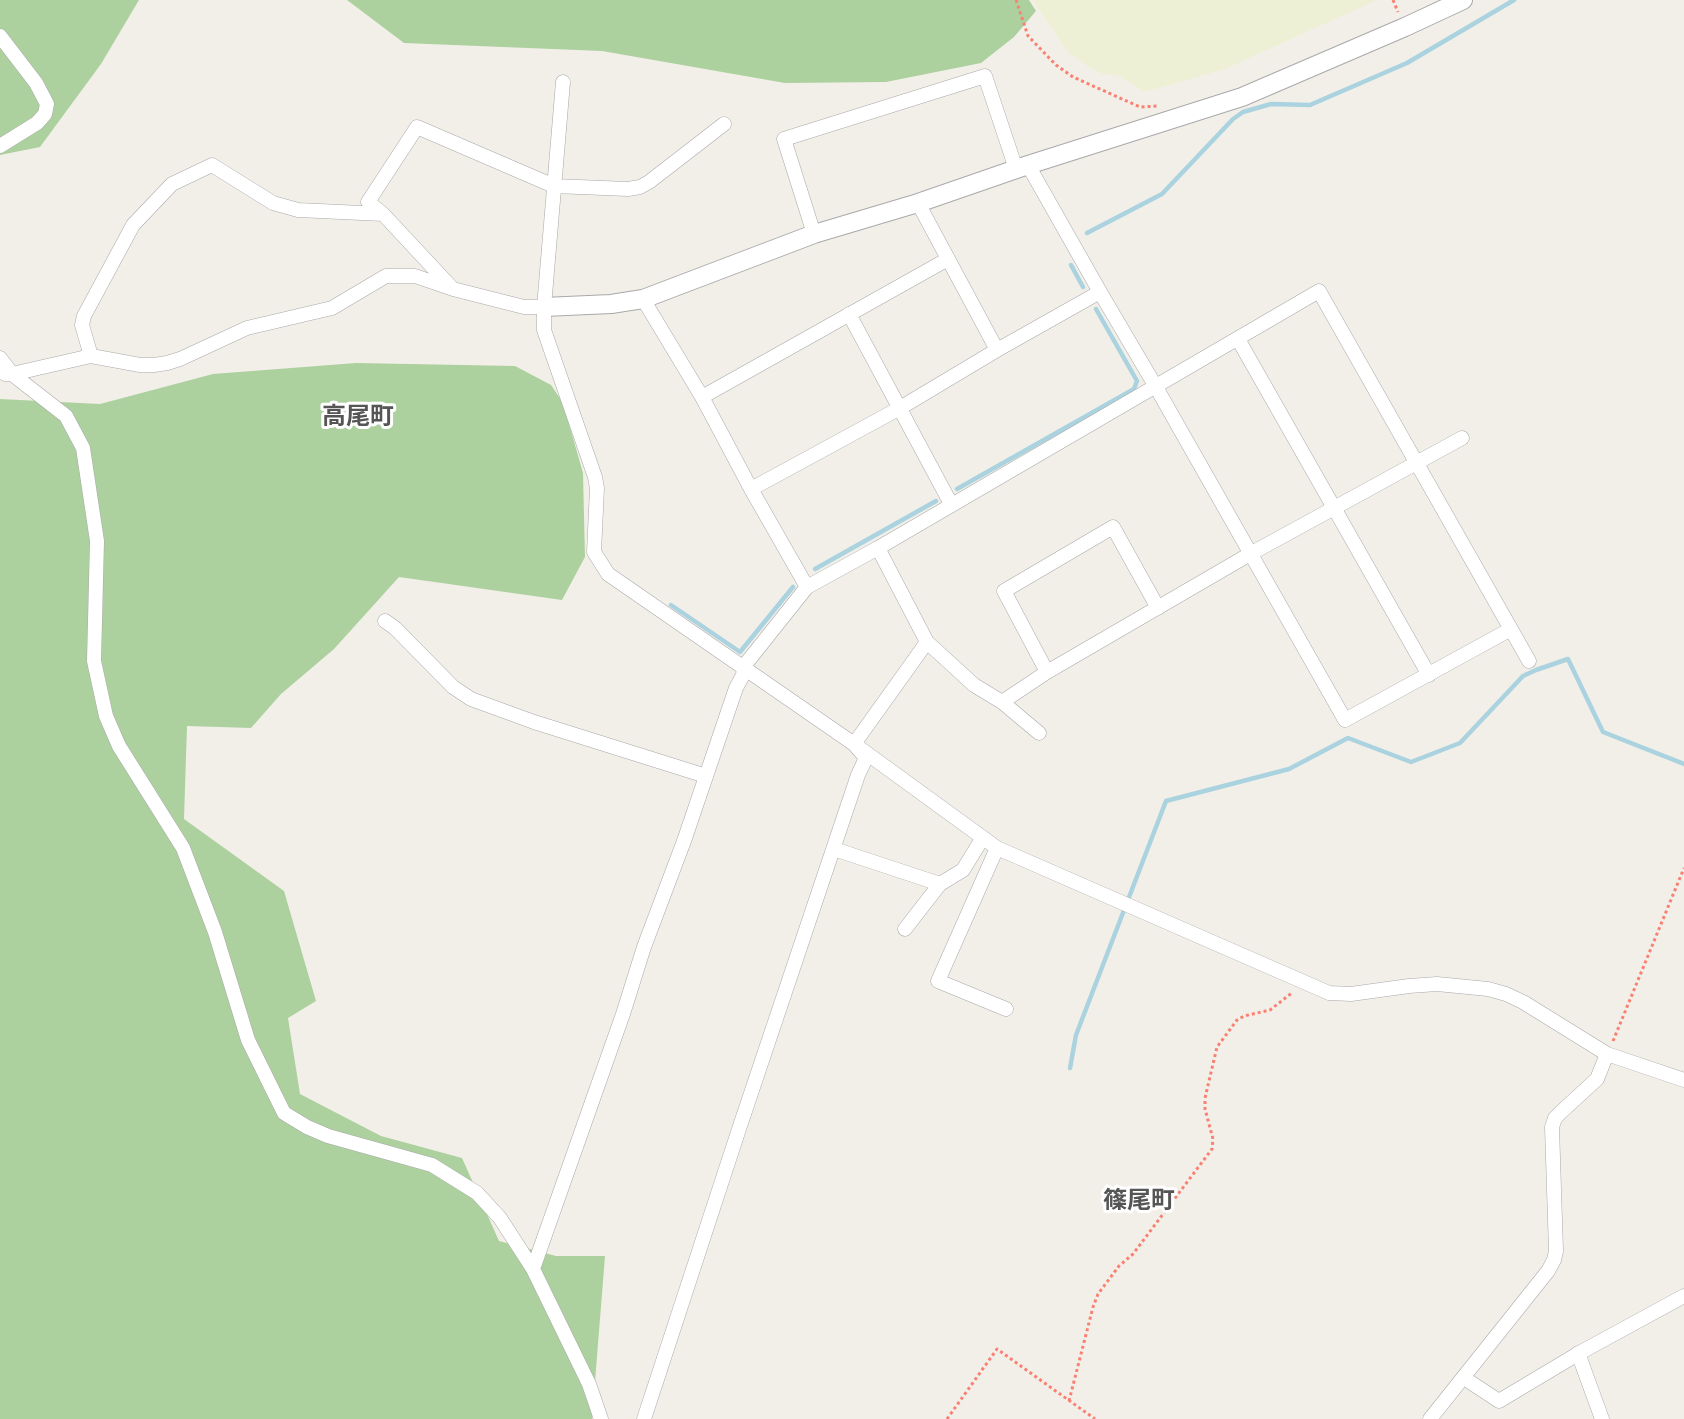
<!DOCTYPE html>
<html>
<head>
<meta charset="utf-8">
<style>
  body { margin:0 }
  canvas { display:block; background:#f2efe9 }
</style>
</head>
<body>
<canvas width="1684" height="1419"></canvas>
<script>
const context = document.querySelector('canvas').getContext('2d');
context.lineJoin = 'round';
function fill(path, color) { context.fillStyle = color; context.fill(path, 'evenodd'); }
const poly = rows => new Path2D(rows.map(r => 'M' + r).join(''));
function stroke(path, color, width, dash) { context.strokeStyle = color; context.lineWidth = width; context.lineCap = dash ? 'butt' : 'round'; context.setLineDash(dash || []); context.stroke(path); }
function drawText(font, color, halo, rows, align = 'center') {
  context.font = font + ' "Public Sans","Noto Sans JP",sans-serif'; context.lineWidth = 6; context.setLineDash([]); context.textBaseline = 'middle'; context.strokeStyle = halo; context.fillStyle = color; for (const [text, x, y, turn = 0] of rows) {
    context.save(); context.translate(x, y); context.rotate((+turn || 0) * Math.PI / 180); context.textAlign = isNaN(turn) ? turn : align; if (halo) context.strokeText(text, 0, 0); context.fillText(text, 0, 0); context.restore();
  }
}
const farmland = poly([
  [1033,0,1377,0,1225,69,1145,92,1120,76,1103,74,1087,66,1067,51]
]);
const forest = poly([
  [0,0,139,0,101,64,40,147,0,155],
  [347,0,1029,0,1036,11,1014,37,981,63,886,82,785,83,602,51,404,43],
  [356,363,515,366,551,385,563,403,583,473,585,557,562,600,399,577,334,649,281,694,251,728,187,726,184,819,284,891,316,1001,288,1018,300,1094,381,1136,462,1158,499,1241,556,1256,605,1256,592,1419,0,1419,0,399,100,404,213,374]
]);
const stream = poly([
  [1087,233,1162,194,1233,119,1243,112,1271,104,1310,105,1407,63,1514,0],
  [1071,265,1083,287],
  [957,489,1134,389,1137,381,1096,309],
  [815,569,936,501],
  [671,605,740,652,793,587],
  [1070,1068,1076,1035,1166,801,1289,769,1348,738,1411,762,1460,743,1523,676,1536,670,1568,659,1603,732,1684,764]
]);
const path = poly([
  [1016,0,1028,36,1056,65,1073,77,1140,107,1157,106],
  [1393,0,1398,12],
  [1613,1041,1684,868],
  [1069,1401,1093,1307,1098,1294,1119,1266,1133,1254,1212,1149,1213,1139,1205,1109,1205,1098,1217,1047,1237,1020,1244,1016,1270,1010,1293,992],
  [947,1419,997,1349,1095,1419]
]);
const minor = poly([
  [0,36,36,83,47,104,45,114,37,123,0,146],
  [563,82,544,307,544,330,595,477,597,488,594,552,608,574,854,744,997,848,1329,993,1351,994,1409,986,1437,984,1488,989,1506,994,1523,1002,1607,1054,1684,1080],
  [1028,165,1100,292,1156,387,1345,720,1511,629],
  [918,203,997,350],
  [814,234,784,139,985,76,1016,169],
  [452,288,383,214,368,202,417,127,554,186,628,189,640,187,649,182,724,124],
  [643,299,702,397,751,489,807,587],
  [849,314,951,504],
  [1238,339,1429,675],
  [91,356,82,325,84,316,133,225,172,184,212,165,273,203,298,210,383,214],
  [0,358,12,374,66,416,83,448,97,541,94,661,106,716,119,746,183,848,215,932,248,1040,284,1113,307,1127,328,1136,432,1165,477,1193,500,1218,533,1269,589,1384,601,1419],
  [5,374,12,374,91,356,140,365,154,365,167,363,180,359,247,328,332,308,386,276,415,276,453,289,524,307,544,307],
  [702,397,948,259],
  [751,489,900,408,997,350,1100,292],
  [385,621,395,628,453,687,471,699,534,722,706,776],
  [927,642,974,685,1002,702,1039,733],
  [1047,672,1004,591,1113,527,1158,608],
  [1002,702,1047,672,1250,554,1462,438],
  [997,848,938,981,1006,1009],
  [834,849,940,884,963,870,982,839],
  [905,929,940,884],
  [533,1269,623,1014,644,947,684,841,736,688,743,675,744,666,807,587,878,548,1319,291,1529,661],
  [1578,1353,1602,1419],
  [1464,1378,1499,1401,1581,1352,1684,1296],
  [644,1419,740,1126,858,775,866,758,854,744,927,642,878,548],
  [1430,1419,1548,1271,1554,1260,1556,1251,1552,1127,1555,1118,1561,1112,1597,1079,1607,1054]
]);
const tertiary = poly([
  [544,307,611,304,643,299,814,234,918,203,1028,165,1242,97,1405,27,1463,0]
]);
const quarterNames = [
  ["高尾町",358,417],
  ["篠尾町",1139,1201]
];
fill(farmland, '#eef0d5');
fill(forest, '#add19e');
stroke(stream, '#aad3df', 4.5);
stroke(minor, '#a9a9a9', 15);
stroke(tertiary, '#a9a9a9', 20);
stroke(path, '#fa8072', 3, [3, 3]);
stroke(minor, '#fff', 14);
stroke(tertiary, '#fff', 18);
drawText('bold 24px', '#555', '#fff', quarterNames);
</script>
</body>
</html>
